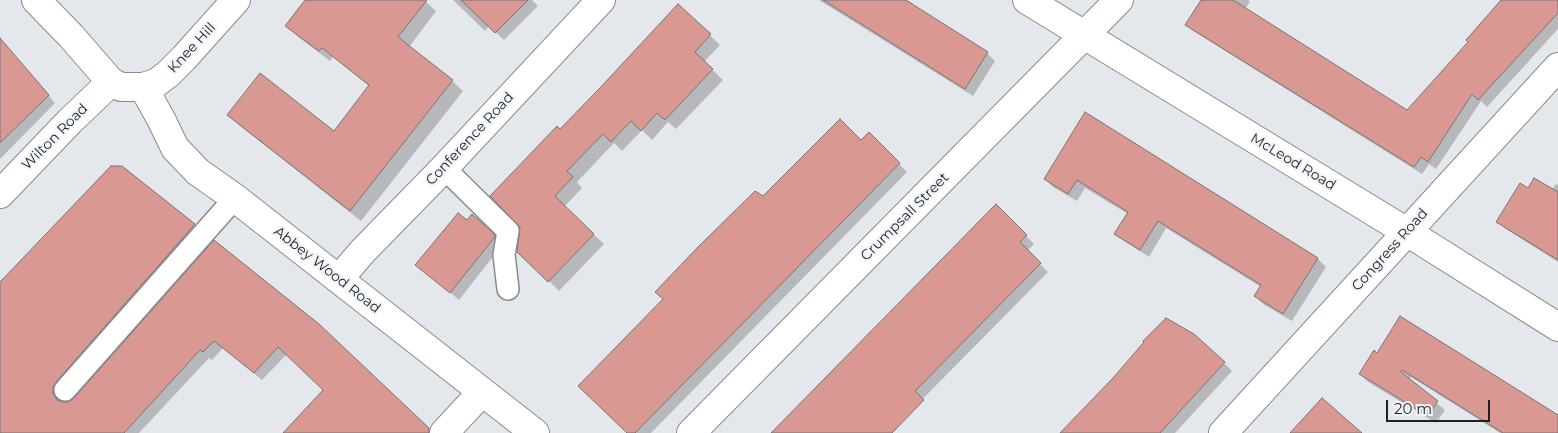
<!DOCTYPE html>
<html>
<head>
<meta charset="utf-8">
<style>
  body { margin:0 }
  #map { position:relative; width:1558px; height:433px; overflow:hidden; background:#e4e7ec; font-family:Montserrat,sans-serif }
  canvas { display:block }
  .scale { position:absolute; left:1386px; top:400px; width:104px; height:22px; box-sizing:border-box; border:2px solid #1e2021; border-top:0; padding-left:6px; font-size:15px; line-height:18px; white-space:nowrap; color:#1e2021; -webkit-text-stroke:4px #f1f5f9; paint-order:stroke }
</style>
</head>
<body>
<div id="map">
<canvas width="1558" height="433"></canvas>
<div class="scale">20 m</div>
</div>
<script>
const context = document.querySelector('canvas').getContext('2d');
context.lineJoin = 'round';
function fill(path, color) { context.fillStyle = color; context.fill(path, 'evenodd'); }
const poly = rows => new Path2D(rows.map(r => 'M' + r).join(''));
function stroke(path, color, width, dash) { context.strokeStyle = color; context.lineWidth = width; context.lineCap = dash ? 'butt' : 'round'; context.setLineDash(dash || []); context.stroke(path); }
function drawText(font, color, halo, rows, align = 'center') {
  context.font = font + ' Montserrat,sans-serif'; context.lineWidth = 4.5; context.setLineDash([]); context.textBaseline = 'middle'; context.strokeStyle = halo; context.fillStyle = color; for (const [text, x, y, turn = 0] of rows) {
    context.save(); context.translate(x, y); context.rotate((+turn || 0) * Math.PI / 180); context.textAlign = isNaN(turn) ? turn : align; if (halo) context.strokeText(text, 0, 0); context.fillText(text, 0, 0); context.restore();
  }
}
const shadow = poly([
  [307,0,424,0,436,11,409,47,452,81,463,91,361,221,239,125,228,115,334,133,370,87,333,57,330,61,297,36,287,25],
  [453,0,532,0,538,6,504,40,489,26,485,31],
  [819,0,903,0,987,53,995,61,973,96],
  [1202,0,1248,0,1250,2,1245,9,1407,112,1469,42,1504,0,1558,0,1558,29,1487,107,1481,101,1436,169,1429,164,1422,174,1195,32,1187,25],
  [678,5,720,45,704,62,723,80,676,129,668,122,652,140,642,130,622,151,614,143,577,182,582,188,564,207,604,244,559,291,519,251,560,131],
  [0,38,55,103,0,159],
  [1086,114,1318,259,1326,267,1292,321,1263,304,1255,296,1261,287,1166,228,1149,257,1124,241,1116,233,1128,214,1085,188,1077,201,1053,187,1045,179],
  [869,134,907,172,651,433,629,433,763,198,861,141],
  [121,168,202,233,61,396,61,403,69,403,75,399,215,242,429,430,426,433,284,433,324,390,287,354,262,380,223,348,212,360,209,358,139,433,0,433,0,284],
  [1556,184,1558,185,1558,262,1506,229,1498,221,1529,190,1552,190],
  [996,205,1034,244,1027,251,1048,272,889,433,772,433],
  [473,215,502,245,459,300,417,265],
  [1377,355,1558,416,1558,433,1500,433,1411,377,1409,380,1445,410,1436,423,1368,382,1360,374],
  [1224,363,1232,371,1175,433,1061,433]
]);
const building = poly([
  [305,0,427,0,398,37,453,80,350,211,227,115,260,73,334,131,369,85,322,48,319,51,285,26,305,0],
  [461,0,528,0,495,33,461,0],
  [823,0,906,0,988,52,965,89,823,0],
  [1201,0,1233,0,1407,110,1468,42,1466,40,1501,0,1558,0,1558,13,1478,100,1472,94,1428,162,1421,157,1414,167,1185,25,1201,0],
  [678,4,711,34,695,52,713,69,665,120,657,113,641,131,631,121,611,142,603,134,567,171,573,177,555,196,594,234,548,282,517,252,520,227,490,196,557,126,560,129,598,90,678,4],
  [0,38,49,95,0,143,0,38],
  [1085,112,1318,258,1283,314,1254,296,1261,285,1158,221,1140,250,1114,234,1128,212,1077,180,1068,194,1044,179,1085,112],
  [840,119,861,140,869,132,900,163,635,433,627,433,578,386,663,299,655,292,698,247,755,191,763,196,840,119],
  [111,166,122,166,195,224,56,382,53,387,53,393,57,400,63,402,68,402,74,398,214,240,319,324,429,428,429,433,283,433,323,390,278,347,254,373,214,341,203,352,200,350,124,433,0,433,0,282,111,166],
  [1534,178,1558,192,1558,260,1496,222,1520,183,1528,188,1534,178],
  [996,204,1027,235,1020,242,1041,263,915,391,924,400,892,433,771,433,996,204],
  [458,213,467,220,472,214,495,235,494,238,450,293,415,265,458,213],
  [1400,316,1558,415,1558,433,1503,433,1402,370,1401,372,1438,401,1428,416,1359,374,1374,350,1377,353,1400,316],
  [1166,318,1194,334,1225,362,1160,433,1060,433,1113,378,1144,342,1143,341,1166,318],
  [1322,398,1362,433,1290,433,1322,398]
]);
const service = poly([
  [444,168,508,231,504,255,508,289],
  [65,390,235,198]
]);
const minor = poly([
  [143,87,161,119,175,148,198,172,235,198,535,433],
  [0,194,70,121,111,82],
  [339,279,362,252,444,168,601,0],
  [444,433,482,392],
  [691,433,1119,0],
  [1223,433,1558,67]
]);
const secondary = poly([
  [36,0,71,36,111,82,121,87,143,87,156,83,168,74,184,58,236,0],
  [1027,0,1407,232,1558,327]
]);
const streetNames = [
  ["Knee Hill",192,48,-47],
  ["Wilton Road",55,137,-45],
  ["Conference Road",470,139,-47],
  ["McLeod Road",1293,162,31],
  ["Crumpsall Street",905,217,-45],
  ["Congress Road",1390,250,-48],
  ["Abbey Wood Road",327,270,38]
];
fill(shadow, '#0003');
fill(building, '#d99992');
stroke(building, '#797372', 1);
stroke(service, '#888b8f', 24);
stroke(minor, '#888b8f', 30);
stroke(secondary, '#888b8f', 30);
stroke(service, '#fff', 21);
stroke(minor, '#fff', 28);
stroke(secondary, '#fff', 28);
drawText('14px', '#1e2021', '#f1f5f9', streetNames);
</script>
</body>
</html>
